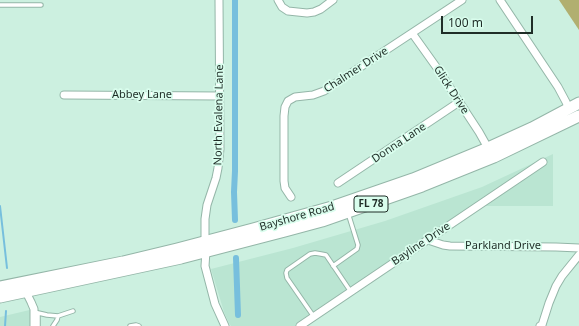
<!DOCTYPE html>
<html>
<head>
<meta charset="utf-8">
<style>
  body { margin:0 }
  #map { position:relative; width:579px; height:326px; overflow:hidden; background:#ccf0e0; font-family:"Noto Sans",sans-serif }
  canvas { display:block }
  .scale { position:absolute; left:441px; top:16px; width:92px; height:18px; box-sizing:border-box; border:2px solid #1f2d27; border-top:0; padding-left:5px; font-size:12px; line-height:14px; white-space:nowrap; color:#1f2d27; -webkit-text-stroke:3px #d9fded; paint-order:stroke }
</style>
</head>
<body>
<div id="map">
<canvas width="579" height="326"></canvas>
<div class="scale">100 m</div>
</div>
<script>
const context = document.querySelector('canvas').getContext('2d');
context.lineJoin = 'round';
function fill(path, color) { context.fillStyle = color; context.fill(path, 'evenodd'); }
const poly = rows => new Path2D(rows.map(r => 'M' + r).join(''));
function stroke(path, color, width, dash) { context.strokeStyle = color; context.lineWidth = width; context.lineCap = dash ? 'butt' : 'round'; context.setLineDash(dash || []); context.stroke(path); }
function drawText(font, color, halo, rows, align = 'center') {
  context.font = font + ' "Noto Sans",sans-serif'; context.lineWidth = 3.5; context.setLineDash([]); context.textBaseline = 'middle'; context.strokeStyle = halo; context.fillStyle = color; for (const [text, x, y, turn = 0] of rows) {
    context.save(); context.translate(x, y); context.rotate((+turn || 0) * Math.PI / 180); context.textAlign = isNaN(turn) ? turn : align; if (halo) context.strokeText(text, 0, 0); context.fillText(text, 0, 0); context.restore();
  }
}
const built = poly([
  [553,154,553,206,484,206,303,326,231,326,229,323,224,312,211,269,293,248,385,221,482,187],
  [38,308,38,326,0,326,0,317]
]);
const forest = poly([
  [559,0,579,0,579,30]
]);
const stream = poly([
  [0,206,7,268],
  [5,326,6,311]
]);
const canal = poly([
  [235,220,234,192,235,171,235,0],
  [236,258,238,315]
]);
const service = poly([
  [0,5,41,5],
  [333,266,357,249,358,245,348,213],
  [34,312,47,315,58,316,73,311],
  [38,313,38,326],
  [314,317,287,278,286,273,287,270,310,254,315,253,321,254,326,255,351,292],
  [53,326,57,320,58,316],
  [130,326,136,325,139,326]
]);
const minor = poly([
  [219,0,220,149,218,168,216,178,207,205,205,219,205,236,206,251,205,266,215,304,225,326],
  [278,0,282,7,288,11,307,13,314,12,321,9,333,0],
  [500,0,558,87,566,102,569,109],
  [412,33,437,68,479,132,488,148],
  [64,95,220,96],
  [338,183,459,102],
  [291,197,285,188,284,181,284,116,285,107,288,101,295,97,313,95,324,91,462,0],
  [428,240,443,245,450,246,556,247,579,248],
  [26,292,31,302,34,309,34,326],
  [300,326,543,162],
  [540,326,542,325,549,303,556,286,562,276,579,255]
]);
const primary = poly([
  [0,287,123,262,177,249,253,229,332,207,413,179,488,148,532,128,579,103],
  [0,297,181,258,285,231,322,221,422,186,494,157,579,116]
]);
const shields = [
  [371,204,34]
];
const shieldNames = [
  ["FL 78",371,204]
];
const streetNames = [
  ["Chalmer Drive",356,70,-33],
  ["Glick Drive",451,90,57],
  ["Abbey Lane",142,95],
  ["North Evalena Lane",219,115,-89],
  ["Donna Lane",399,143,-34],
  ["Bayshore Road",297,217,-16],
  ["Bayline Drive",421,244,-34],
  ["Parkland Drive",503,246]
];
fill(built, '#bae5d2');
fill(forest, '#b1af70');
stroke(stream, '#77bfdd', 2);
stroke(canal, '#77bfdd', 6);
stroke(service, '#94b6a8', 5.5);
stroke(minor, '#94b6a8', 9);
stroke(primary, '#94b6a8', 13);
stroke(service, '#fff', 3.5);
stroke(minor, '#fff', 7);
stroke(primary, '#fff', 11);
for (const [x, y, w] of shields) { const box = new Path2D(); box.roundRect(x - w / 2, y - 8, w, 16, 3); context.fillStyle = '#d9fded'; context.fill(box); stroke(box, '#1f2d27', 1); }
drawText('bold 10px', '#1f2d27', null, shieldNames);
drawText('11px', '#1f2d27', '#d9fded', streetNames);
</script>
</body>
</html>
